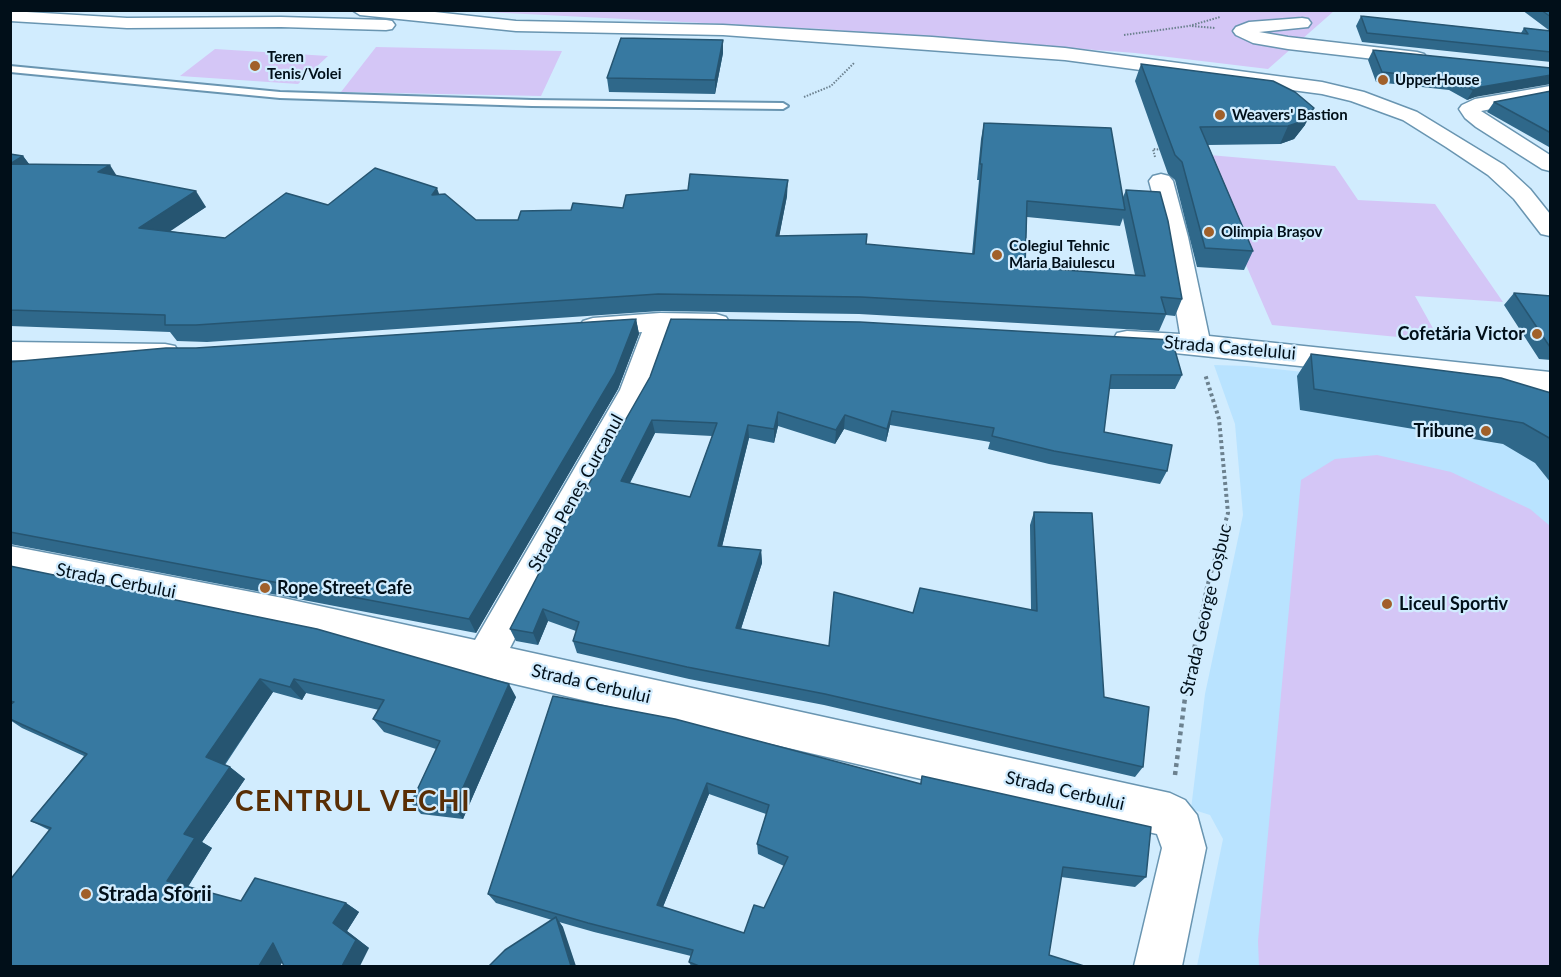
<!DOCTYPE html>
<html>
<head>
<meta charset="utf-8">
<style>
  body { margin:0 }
  #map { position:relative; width:1561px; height:977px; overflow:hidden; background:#d1ecfe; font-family:Lato,sans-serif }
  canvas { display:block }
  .frame { position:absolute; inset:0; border:12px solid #010f19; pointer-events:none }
</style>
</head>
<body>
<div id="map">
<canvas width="1561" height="977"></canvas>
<div class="frame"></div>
</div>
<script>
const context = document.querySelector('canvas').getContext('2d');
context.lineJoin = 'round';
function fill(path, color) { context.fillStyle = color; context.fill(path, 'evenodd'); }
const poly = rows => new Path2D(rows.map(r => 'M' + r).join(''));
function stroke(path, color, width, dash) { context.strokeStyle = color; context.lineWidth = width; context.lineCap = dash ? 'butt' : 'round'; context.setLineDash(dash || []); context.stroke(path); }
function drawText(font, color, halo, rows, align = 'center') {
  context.font = font + ' Lato,sans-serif'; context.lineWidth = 4.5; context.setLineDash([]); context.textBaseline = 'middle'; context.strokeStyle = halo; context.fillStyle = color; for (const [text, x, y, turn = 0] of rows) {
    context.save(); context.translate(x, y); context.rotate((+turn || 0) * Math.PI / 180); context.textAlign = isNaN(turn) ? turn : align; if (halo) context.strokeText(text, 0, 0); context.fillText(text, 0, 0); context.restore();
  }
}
const built = poly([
  [1214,365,1247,366,1313,373,1550,416,1550,966,1197,966,1223,839,1210,815,1191,809,1205,694,1243,515,1235,424]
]);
const green = poly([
  [466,11,1334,11,1268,69,1135,53,822,29],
  [376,47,562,51,541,96,341,92],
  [215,49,328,56,298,84,180,76],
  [1198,154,1335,166,1358,200,1435,204,1503,302,1415,296,1440,341,1272,325],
  [1377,455,1451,472,1530,509,1550,526,1550,966,1259,966,1258,941,1301,480,1335,459]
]);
const pathFar2 = poly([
  [1192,26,1215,28],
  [1124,35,1189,26,1220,17],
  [804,97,831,86,854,63],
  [1155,157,1153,149,1165,150]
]);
const pathFar1 = poly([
  [1198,631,1207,587,1228,513,1219,419,1205,374]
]);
const path = poly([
  [1175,775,1186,690,1198,630]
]);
const lane = poly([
  [10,66,280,92,532,100,783,103,788,106,783,109,532,106,280,98,10,72,10,66]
]);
const street = poly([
  [352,10,417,10,516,21,723,25,932,37,1065,48,1322,82,1364,92,1417,112,1504,165,1530,189,1550,214,1550,236,1541,234,1514,199,1488,175,1446,147,1403,120,1351,101,1322,94,1065,60,723,35,516,31,360,15,352,10],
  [10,11,127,18,281,17,386,20,392,21,395,25,392,29,386,30,281,27,127,28,10,21,10,11],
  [1302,18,1308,19,1311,23,1308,27,1259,32,1288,37,1417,52,1424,54,1427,58,1424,62,1417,64,1288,49,1253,43,1236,35,1233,31,1236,27,1249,22,1302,18],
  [1550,86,1550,98,1481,111,1550,155,1550,171,1542,169,1476,127,1465,118,1459,109,1462,105,1475,99,1550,86],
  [1161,174,1169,176,1173,181,1188,237,1209,336,1550,372,1550,392,1117,347,1113,340,1117,333,1127,331,1180,334,1164,237,1149,181,1153,176,1161,174],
  [660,313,716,314,726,317,730,323,726,329,716,332,671,331,650,390,553,564,510,648,1170,793,1185,800,1197,815,1206,848,1182,966,1134,966,1162,848,1157,834,283,630,10,575,10,546,283,598,475,640,620,390,642,332,593,336,583,333,579,327,583,321,593,318,660,313],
  [10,342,165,344,175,346,179,353,175,360,165,362,10,360,10,342]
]);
const wall = poly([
  [1522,10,1551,10,1551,62,1362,42,1356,26,1361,16,1521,33,1524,28,1550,31],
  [1373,50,1551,68,1467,100,1449,90,1376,82,1368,60],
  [723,53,715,94,609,92,607,78],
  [1141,64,1305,125,1294,139,1280,144,1208,145,1253,251,1244,270,1197,267,1175,180,1168,174,1135,81],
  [1551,91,1551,147,1549,147,1487,112,1494,102],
  [984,123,1123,197,1126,190,1182,299,1175,316,1166,315,1159,331,859,314,660,311,207,342,177,341,170,332,10,326,10,154,23,156,29,164,117,176,206,207,169,231,225,238,328,205,439,194,476,220,518,220,571,210,623,208,787,196,779,236,972,254,979,180,977,180,981,139],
  [1027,217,1120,226,1123,218,1135,275,1025,267],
  [1514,293,1551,296,1551,360,1539,359,1504,305],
  [636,319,639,334,618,389,476,633,10,544,10,362,196,348],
  [1311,354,1551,393,1551,483,1535,463,1503,444,1300,410,1297,376],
  [1182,375,1175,389,1109,389,1104,432,1167,471,1160,484,1049,464,988,449,990,442,890,425,886,442,844,429,835,444,778,426,774,443,749,438,722,546,761,550,762,563,741,629,829,646,913,613,1031,610,1030,525,1034,512,1104,697,1143,767,1135,777,824,705,689,679,577,653,573,641,576,631,548,621,538,645,516,641,510,629,650,377],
  [655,433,712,436,690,497,630,483],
  [10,566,516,697,463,819,421,814,411,803,436,749,384,732,373,719,379,710,306,693,302,700,273,692,225,765,230,767,245,779,202,842,212,848,188,887,241,901,346,903,359,912,347,931,369,948,282,962,280,966,10,966,49,830,31,821,84,756,22,728,10,720],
  [553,696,920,784,922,776,1146,877,1135,887,1061,877,1049,955,1084,966,691,966,689,962,691,956,594,932,559,922,563,927,552,920,496,903,488,894],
  [709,794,766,814,757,844,758,854,784,866,764,908,744,933,663,907]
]);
const shadedWall = poly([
  [723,40,723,53,715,94,715,80],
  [1551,75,1551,84,1475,97,1467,100,1473,90,1481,87],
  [1314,108,1305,125,1294,139,1280,144,1288,126],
  [23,156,35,172,10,164],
  [110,165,120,181,98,172],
  [788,180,787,196,776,253,776,236],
  [437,188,443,205,432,195],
  [196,191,206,207,150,245,139,228],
  [636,319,639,334,618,389,476,633,469,619],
  [892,411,890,425,886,442,887,429],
  [778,412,778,426,774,443,774,429],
  [845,415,844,429,835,444,836,430],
  [652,420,655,433,624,494,621,481],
  [748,425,749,438,719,559,718,546],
  [761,550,762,563,737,641,736,628],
  [543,609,548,621,538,645,533,633],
  [260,679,273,692,221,769,206,757],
  [294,679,306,693,302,700,290,687],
  [509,684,516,697,463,819,454,808],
  [230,767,245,779,202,842,212,848,185,891,167,881,184,834],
  [707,783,709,794,660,914,657,905],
  [346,903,359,912,347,931,369,948,360,966,342,966,333,923],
  [556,917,563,927,576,966,571,966],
  [273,943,289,951,280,966,259,966]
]);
const building = poly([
  [1541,10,1551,10,1551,17,1541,10],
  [1361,16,1528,34,1524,28,1551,31,1551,52,1367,33,1361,16],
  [621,38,723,40,715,80,607,78,621,38],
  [1373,50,1551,68,1551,75,1481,87,1473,90,1455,80,1382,72,1373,50],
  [1141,64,1273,81,1295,92,1314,108,1303,121,1288,126,1200,127,1253,251,1205,248,1182,162,1175,155,1141,64],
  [1551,91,1551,133,1494,102,1551,91],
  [984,123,1111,128,1125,210,1027,201,1025,267,1145,276,1126,190,1160,192,1168,221,1182,299,1161,297,1166,314,861,297,658,294,196,325,165,325,165,315,10,310,10,164,110,165,98,172,196,191,139,228,225,238,286,193,328,205,375,168,437,188,432,195,445,194,476,220,518,220,521,211,571,210,573,203,623,208,626,195,688,190,690,174,788,180,776,236,867,234,866,244,974,254,982,164,980,164,984,123],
  [10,154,23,156,10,164,10,154],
  [1514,293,1551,296,1551,347,1550,347,1514,293],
  [636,319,615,373,469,619,10,532,10,362,166,348,196,348,636,319],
  [671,319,860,322,1172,340,1182,375,1111,375,1104,432,1172,445,1167,471,1054,451,992,436,994,428,892,411,887,429,845,415,836,430,778,412,774,429,748,425,718,546,761,550,736,628,829,646,834,592,913,613,920,588,1037,611,1034,512,1092,513,1104,697,1149,707,1143,767,825,694,687,667,573,641,579,622,543,609,533,633,510,629,550,552,650,377,671,319],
  [652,420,717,423,690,497,621,481,652,420],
  [1311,354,1501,378,1551,393,1551,439,1523,423,1314,389,1311,354],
  [10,566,317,629,509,684,454,808,411,803,440,741,373,719,384,700,294,679,290,687,260,679,206,757,230,767,184,834,195,838,167,881,241,901,255,878,346,903,333,923,356,940,342,966,284,966,273,943,259,966,10,966,10,880,51,828,31,821,87,754,10,719,10,705,14,702,10,701,10,566],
  [553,696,675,719,921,784,922,776,1151,827,1146,877,1063,867,1049,955,1084,966,699,966,689,962,693,950,588,923,488,894,553,696],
  [707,783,769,805,757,844,788,857,764,908,754,905,744,933,657,905,707,783],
  [556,917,571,966,489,966,505,950,556,917]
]);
const markers = [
  [255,66,6,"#a1602a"],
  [1383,80,6,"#a1602a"],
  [1220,115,6,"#a1602a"],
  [1209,232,6,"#a1602a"],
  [997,255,6,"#a1602a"],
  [1537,334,6,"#a1602a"],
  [1486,431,6,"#a1602a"],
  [265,588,6,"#a1602a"],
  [1387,604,6,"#a1602a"],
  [86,894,6,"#a1602a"]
];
const farPoinames = [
  ["Teren",267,57],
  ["Tenis/Volei",267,74],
  ["UpperHouse",1395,80],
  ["Weavers' Bastion",1232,115],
  ["Olimpia Brașov",1221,232],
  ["Colegiul Tehnic",1009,246],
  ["Maria Baiulescu",1009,263]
];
const poiNames = [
  ["Cofetăria Victor",1525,334],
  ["Tribune",1474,431],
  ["Rope Street Cafe",277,588,"left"],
  ["Liceul Sportiv",1399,604,"left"]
];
const streetNames = [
  ["Strada Castelului",1230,348,5],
  ["Strada Peneș Curcanul",576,493,-61],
  ["Strada Cerbului",116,581,11],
  ["Strada George Coșbuc",1206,610,-77],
  ["Strada Cerbului",591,684,13],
  ["Strada Cerbului",1065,791,13]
];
const nearPoinames = [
  ["Strada Sforii",98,894]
];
const nearDistrictnames = [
  ["CENTRUL VECHI",353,802]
];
fill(built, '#b9e3ff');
fill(green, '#d4c6f6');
stroke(lane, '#6995b1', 4);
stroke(street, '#6995b1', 3);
stroke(pathFar2, '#6c818f', 2, [1.5, 1.5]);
stroke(pathFar1, '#6c818f', 4, [3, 3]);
stroke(path, '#6c818f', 4.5, [4, 4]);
fill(lane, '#fff');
fill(street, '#fff');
fill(wall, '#2f688a');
fill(shadedWall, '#265571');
fill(building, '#3779a1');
stroke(building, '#265571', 1.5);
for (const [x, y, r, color] of markers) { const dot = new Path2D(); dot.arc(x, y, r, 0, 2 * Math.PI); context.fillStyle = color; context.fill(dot); stroke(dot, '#d1ecfe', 2); }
drawText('bold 15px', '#010f19', '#d1ecfe', farPoinames, 'left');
drawText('bold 18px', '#010f19', '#d1ecfe', poiNames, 'right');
drawText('18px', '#010f19', '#d1ecfe', streetNames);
drawText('bold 21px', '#010f19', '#d1ecfe', nearPoinames, 'left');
context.letterSpacing = '1.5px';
drawText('bold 28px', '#592e05', '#d1ecfe', nearDistrictnames);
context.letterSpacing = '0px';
</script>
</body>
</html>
